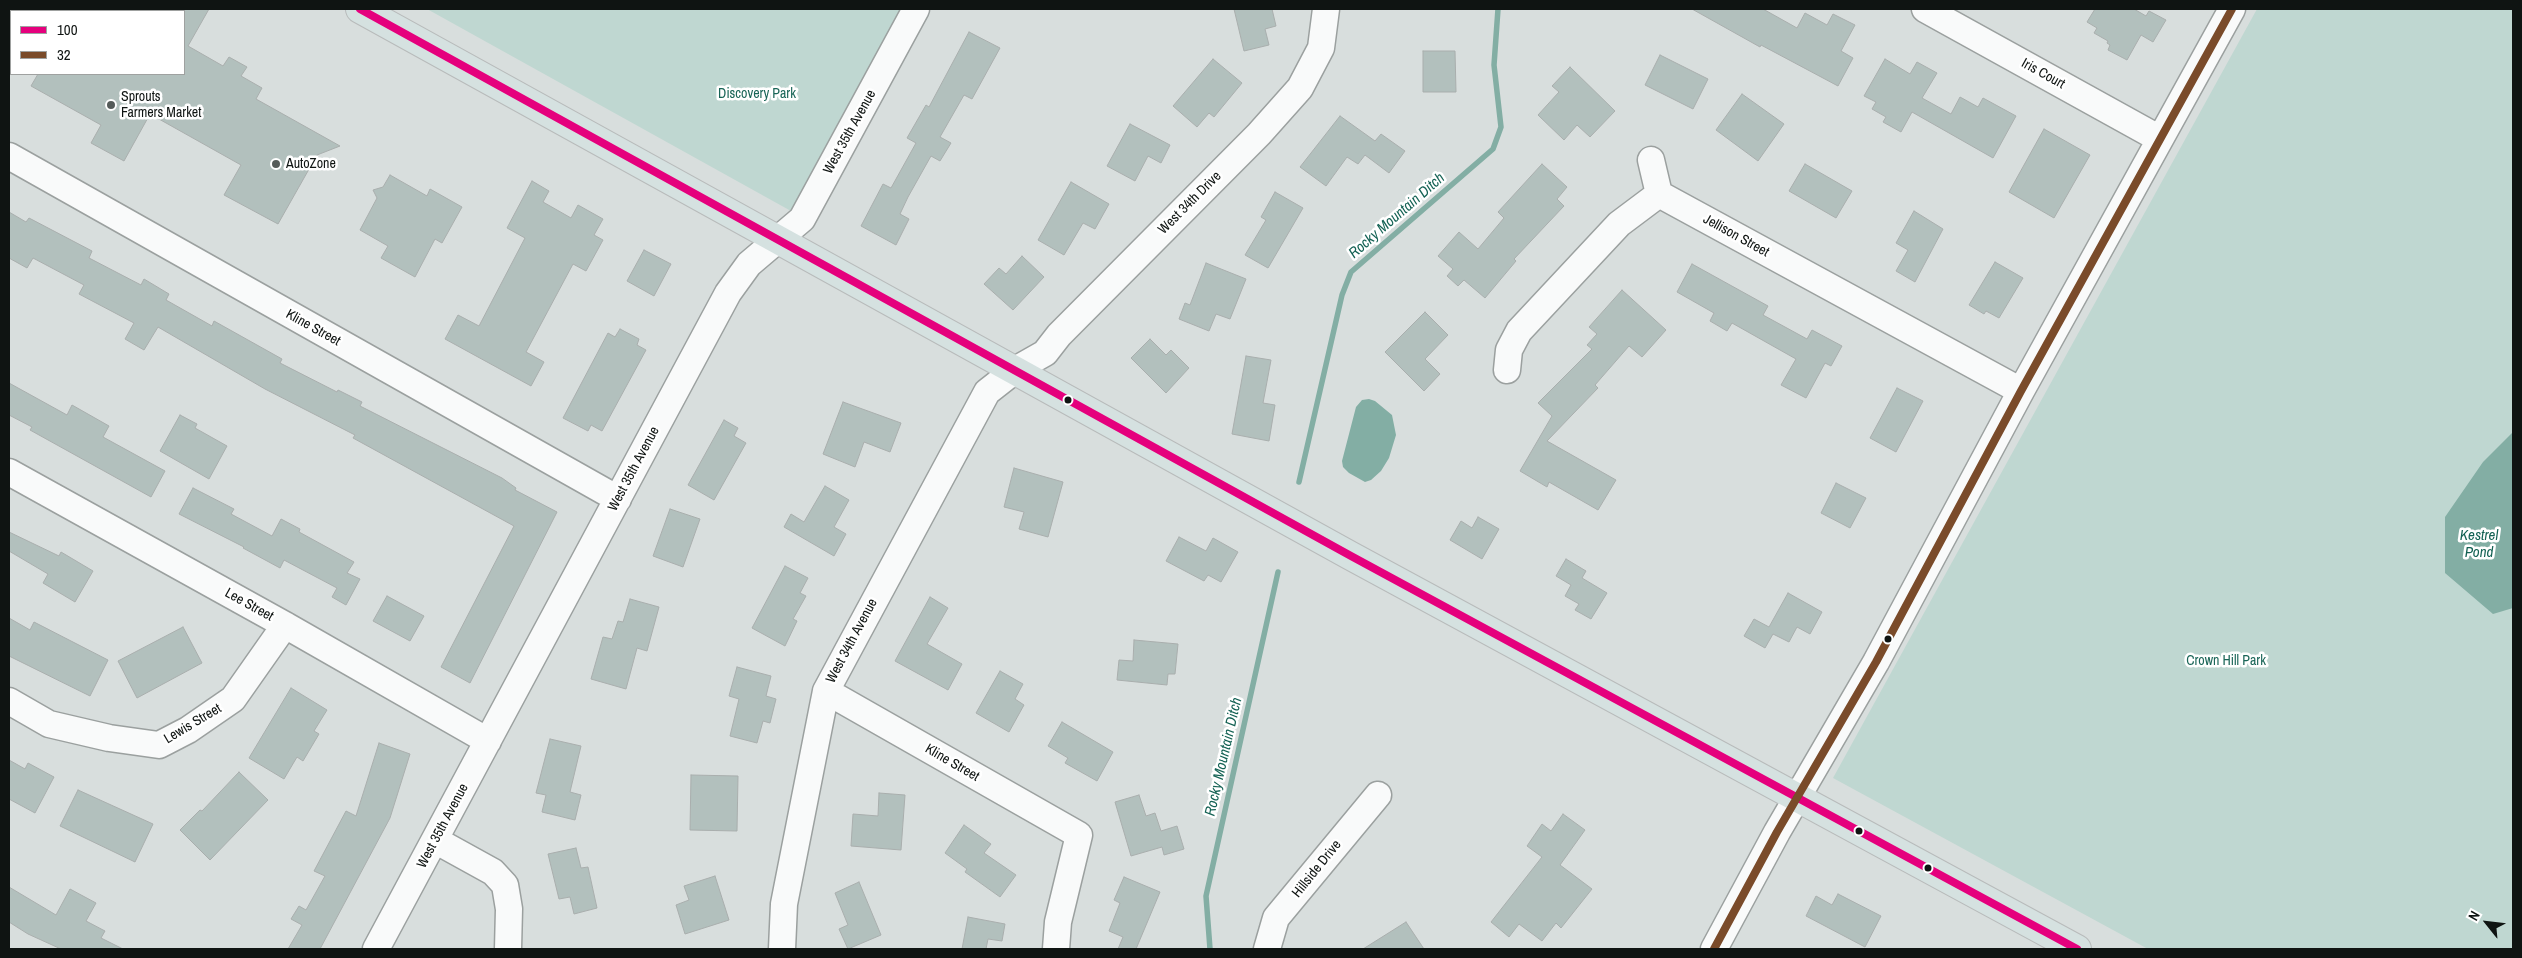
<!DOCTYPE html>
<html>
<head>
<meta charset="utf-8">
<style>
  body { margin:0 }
  #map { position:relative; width:2522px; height:958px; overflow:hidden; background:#d8dedd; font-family:"Archivo Narrow",sans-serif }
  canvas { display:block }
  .frame { position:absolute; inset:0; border:10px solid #0f1412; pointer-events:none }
  .legend { position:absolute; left:10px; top:10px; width:175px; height:65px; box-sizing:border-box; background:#fff; border:1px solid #9fa1a0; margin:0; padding:6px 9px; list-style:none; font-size:15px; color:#0f1412 }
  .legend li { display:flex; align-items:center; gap:10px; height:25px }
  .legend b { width:25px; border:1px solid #9fa1a0 }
  .north { position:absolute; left:2462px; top:898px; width:50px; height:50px; -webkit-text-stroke:4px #fff; paint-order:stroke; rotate:299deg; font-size:14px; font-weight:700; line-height:20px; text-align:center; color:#0f1412 }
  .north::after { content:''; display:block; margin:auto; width:18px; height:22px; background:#0f1412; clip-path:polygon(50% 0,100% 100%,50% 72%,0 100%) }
</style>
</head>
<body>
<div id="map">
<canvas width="2522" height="958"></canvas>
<div class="frame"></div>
<ul class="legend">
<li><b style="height:6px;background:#e5007d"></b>100</li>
<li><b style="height:6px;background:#7a4b2a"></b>32</li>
</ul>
<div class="north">N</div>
</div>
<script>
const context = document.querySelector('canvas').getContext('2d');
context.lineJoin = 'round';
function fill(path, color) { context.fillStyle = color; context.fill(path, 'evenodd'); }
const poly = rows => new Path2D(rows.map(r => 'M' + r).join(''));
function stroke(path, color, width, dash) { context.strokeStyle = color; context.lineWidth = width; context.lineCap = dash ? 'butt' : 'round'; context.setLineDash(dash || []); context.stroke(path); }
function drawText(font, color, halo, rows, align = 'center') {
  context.font = font + ' "Archivo Narrow",sans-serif'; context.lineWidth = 5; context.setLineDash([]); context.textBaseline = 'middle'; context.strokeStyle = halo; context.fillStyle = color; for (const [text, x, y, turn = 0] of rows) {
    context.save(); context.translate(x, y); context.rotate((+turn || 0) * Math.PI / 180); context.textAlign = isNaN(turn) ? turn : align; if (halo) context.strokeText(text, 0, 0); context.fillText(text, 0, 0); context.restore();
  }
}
const green = poly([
  [427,9,901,9,791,211],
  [2257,9,2513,9,2513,949,2148,949,1833,778]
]);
const water = poly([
  [1369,399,1375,401,1392,415,1396,435,1389,458,1381,471,1371,480,1365,482,1349,473,1343,467,1342,461,1356,407,1362,400],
  [2513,432,2513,608,2493,614,2445,573,2445,517,2483,462]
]);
const stream = poly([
  [1299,482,1342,295,1351,272,1493,149,1501,127,1494,65,1498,9],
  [1210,949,1206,896,1278,572]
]);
const building = poly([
  [184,9,209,9,188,46,223,66,229,57,247,67,241,76,262,88,256,99,340,146,317,155,278,224,224,195,241,165,150,114,124,161,91,143,101,125,31,86,38,74,184,74,184,9],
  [1234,9,1272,9,1276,26,1265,29,1269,45,1244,51,1234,9],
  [1692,9,1763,9,1797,28,1805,13,1827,25,1833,14,1855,25,1841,51,1853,58,1838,86,1761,45,1760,47,1692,9],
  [2095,9,2134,9,2146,16,2149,11,2166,20,2153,42,2141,35,2127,60,2108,50,2110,45,2107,43,2108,41,2094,33,2097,28,2087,22,2095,9],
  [969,32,1000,48,972,99,964,95,940,137,951,143,940,161,931,156,908,197,900,214,909,219,896,245,861,226,883,184,891,188,916,143,907,138,926,105,929,107,969,32],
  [1423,51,1455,51,1456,92,1423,92,1423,51],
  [1660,55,1708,79,1693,109,1645,85,1660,55],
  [1213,59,1242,83,1214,117,1209,113,1197,127,1173,106,1213,59],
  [1885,59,1910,74,1917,62,1937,73,1922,98,1951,114,1960,97,1978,107,1983,98,2016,116,1993,158,1912,112,1901,132,1883,122,1886,117,1872,109,1876,102,1864,96,1885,59],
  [1570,67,1615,111,1590,137,1577,125,1564,140,1538,115,1559,92,1552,86,1570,67],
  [1742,94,1784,124,1758,161,1716,130,1742,94],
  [1340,116,1375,141,1381,134,1405,151,1389,173,1365,155,1358,164,1347,157,1326,186,1300,167,1340,116],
  [1130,124,1170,145,1161,163,1148,156,1135,181,1107,166,1130,124],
  [2044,129,2090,155,2054,218,2009,192,2044,129],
  [1542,164,1567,187,1557,199,1564,206,1514,259,1516,261,1485,298,1464,280,1458,286,1447,276,1453,269,1438,256,1459,232,1478,249,1504,218,1498,212,1542,164],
  [1805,164,1852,191,1836,218,1789,191,1805,164],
  [390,175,427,196,430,189,462,207,442,243,435,239,415,277,381,258,388,246,360,230,377,198,373,190,383,187,390,175],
  [532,181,549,191,543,202,571,218,578,205,603,219,594,235,603,240,586,271,573,264,526,352,544,362,531,386,445,339,458,315,479,326,525,238,507,228,532,181],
  [1071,182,1109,204,1095,229,1083,223,1064,255,1038,240,1071,182],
  [1275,192,1303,208,1268,268,1245,255,1266,220,1261,217,1275,192],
  [1914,211,1943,229,1915,282,1896,271,1908,250,1896,243,1914,211],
  [9,212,26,222,29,218,92,251,89,258,141,285,144,279,169,294,166,300,212,326,214,321,282,359,280,363,337,392,338,390,362,402,360,406,502,478,516,488,515,490,557,512,470,683,441,667,514,526,353,438,355,435,265,389,158,327,144,350,125,339,134,323,79,294,84,285,33,258,27,268,9,258,9,212],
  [644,250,671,264,654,296,627,281,644,250],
  [1022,256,1044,277,1013,310,984,284,999,268,1006,274,1022,256],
  [1995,262,2023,278,1999,318,1986,311,1984,314,1969,305,1995,262],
  [1206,263,1246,279,1230,319,1216,314,1209,331,1179,319,1185,303,1190,305,1206,263],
  [1692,264,1768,306,1763,315,1807,339,1812,330,1842,346,1831,366,1825,363,1806,398,1781,385,1796,359,1732,323,1727,331,1710,321,1714,313,1677,292,1692,264],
  [1622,290,1666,330,1642,357,1629,346,1595,385,1598,388,1547,441,1616,480,1598,510,1549,482,1547,487,1520,471,1552,416,1538,403,1592,349,1587,345,1597,334,1589,327,1622,290],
  [1425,312,1448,335,1425,359,1440,374,1424,391,1385,352,1425,312],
  [620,329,639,339,637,345,646,350,602,431,591,425,588,431,563,418,608,333,615,337,620,329],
  [1150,339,1166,355,1171,350,1189,368,1166,393,1131,358,1150,339],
  [1246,356,1271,360,1263,403,1275,405,1269,441,1232,434,1246,356],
  [9,383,67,415,72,405,109,426,103,437,165,471,151,497,30,430,32,427,9,415,9,383],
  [1897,388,1923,401,1896,452,1870,438,1897,388],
  [843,402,901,423,890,452,864,442,855,467,823,454,843,402],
  [180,415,197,424,195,428,227,446,209,479,160,451,180,415],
  [724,420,738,428,734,436,746,443,714,500,688,485,724,420],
  [1014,468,1063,482,1048,537,1019,529,1024,512,1004,507,1014,468],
  [1836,483,1866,498,1850,528,1821,513,1836,483],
  [825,486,849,500,834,527,846,534,834,556,784,527,791,514,804,522,825,486],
  [193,488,234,509,231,514,272,536,281,519,300,529,299,532,354,562,347,573,360,579,346,605,332,597,337,588,284,560,280,568,243,548,244,547,179,514,193,488],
  [670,509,700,519,683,567,653,556,670,509],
  [1478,517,1499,529,1482,559,1450,540,1461,521,1472,528,1478,517],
  [9,532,59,556,61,552,93,571,75,602,43,583,48,574,9,551,9,532],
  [1179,537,1206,551,1213,538,1238,552,1221,582,1208,575,1204,581,1166,561,1179,537],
  [1566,559,1586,571,1582,578,1607,593,1591,619,1575,610,1579,604,1565,596,1571,585,1556,576,1566,559],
  [785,566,808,578,800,593,806,596,793,619,797,621,785,646,752,628,785,566],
  [1788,593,1822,612,1810,634,1797,627,1789,642,1773,634,1765,648,1744,636,1754,619,1769,627,1788,593],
  [387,596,424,616,410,641,373,621,387,596],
  [930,597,948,608,927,644,962,664,948,690,895,661,930,597],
  [630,599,659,607,647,651,637,648,626,689,591,679,603,637,612,639,618,621,623,622,630,599],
  [9,618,30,630,34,622,108,660,90,696,9,656,9,618],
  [183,627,202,663,137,698,118,661,183,627],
  [1134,640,1178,644,1175,674,1168,674,1167,685,1117,680,1119,660,1133,661,1134,640],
  [737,667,771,676,766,696,776,699,770,723,763,721,757,743,730,736,739,699,729,696,737,667],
  [1000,671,1023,684,1015,699,1024,705,1009,732,976,713,1000,671],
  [291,688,327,710,314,731,319,734,303,761,297,757,284,779,249,758,291,688],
  [1062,722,1113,752,1097,781,1065,763,1068,758,1048,746,1062,722],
  [550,739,581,746,570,792,581,795,575,820,542,812,546,795,536,793,550,739],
  [379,743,410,754,390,818,320,949,288,949,302,925,291,919,299,906,306,910,325,876,314,871,346,811,356,816,379,743],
  [9,760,25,769,28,763,54,777,35,813,9,799,9,760],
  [239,772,268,800,210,860,180,830,200,810,202,811,239,772],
  [691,775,738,776,737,831,690,830,691,775],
  [78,790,153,824,135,862,60,826,78,790],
  [879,793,905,795,901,850,851,846,853,814,878,816,879,793],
  [1139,795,1146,816,1155,813,1161,831,1177,826,1184,849,1164,855,1162,847,1131,856,1115,802,1139,795],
  [1563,814,1585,830,1560,865,1592,889,1561,928,1556,923,1542,941,1519,924,1509,937,1491,922,1542,857,1527,846,1542,824,1551,831,1563,814],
  [964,825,991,844,984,853,1016,875,1000,897,965,872,967,869,945,853,964,825],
  [576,848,581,868,588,867,597,908,574,914,570,897,559,899,548,854,576,848],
  [715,876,729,920,685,934,676,905,689,900,684,886,715,876],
  [1124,877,1160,892,1136,949,1118,949,1123,937,1109,931,1120,903,1114,900,1124,877],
  [859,882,881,935,848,949,839,929,848,925,835,893,859,882],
  [9,887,56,915,70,889,96,903,86,921,105,931,101,938,123,949,61,949,28,934,9,922,9,887],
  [1838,894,1881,916,1865,947,1806,916,1816,896,1832,905,1838,894],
  [968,917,1005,924,1002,941,988,939,986,949,962,949,968,917],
  [1406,922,1424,949,1363,949,1406,922]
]);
const minor = poly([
  [1925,9,2160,139],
  [9,156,618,499],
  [1651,160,1659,194],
  [1507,370,1509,350,1519,331,1619,224,1659,194,2021,391],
  [9,472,285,625,488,741],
  [826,691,1079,835,1058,922,1056,949],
  [9,701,49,724,109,738,159,745,188,730,233,699,285,625],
  [435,840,493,872,505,885,509,909,508,949],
  [376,949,728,293,749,264,802,219,916,9],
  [782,949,784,904,826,691,987,392,1015,370,1045,353,1059,335,1259,134,1300,88,1321,48,1326,9],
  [1267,949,1276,918,1378,795],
  [1714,949,1777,832,1876,662,2021,391,2232,9]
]);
const major = poly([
  [360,9,1351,556,2077,949]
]);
const bus1 = poly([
  [360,9,1351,556,2077,949]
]);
const bus2 = poly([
  [1714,949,1777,832,1876,662,2021,391,2232,9]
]);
const markers = [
  [111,105,5,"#555b59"],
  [276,164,5,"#555b59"],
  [1068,400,4.5,"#0f1412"],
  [1888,639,4.5,"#0f1412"],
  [1859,831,4.5,"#0f1412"],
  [1928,868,4.5,"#0f1412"]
];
const streetNames = [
  ["Iris Court",2043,74,29],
  ["West 35th Avenue",850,132,-61],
  ["West 34th Drive",1190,203,-45],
  ["Jellison Street",1736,236,29],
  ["Kline Street",313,328,29],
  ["West 35th Avenue",634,469,-62],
  ["Lee Street",249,605,29],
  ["West 34th Avenue",852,641,-62],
  ["Lewis Street",193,724,-31],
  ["Kline Street",952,763,30],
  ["West 35th Avenue",443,826,-62],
  ["Hillside Drive",1317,869,-51]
];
const parkNames = [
  ["Discovery Park",757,94],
  ["Crown Hill Park",2226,661]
];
const poiNames = [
  ["Sprouts",121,97],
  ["Farmers Market",121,113],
  ["AutoZone",286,164]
];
const waterNames = [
  ["Rocky Mountain Ditch",1397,216,-41],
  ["Kestrel",2479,536],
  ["Pond",2479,553],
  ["Rocky Mountain Ditch",1224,757,-77]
];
fill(green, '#bfd7d1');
fill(water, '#83aea4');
stroke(stream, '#83aea4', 5.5);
fill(building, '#b2c0bd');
stroke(building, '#a9aead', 1);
stroke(minor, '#9ba09f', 29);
stroke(major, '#b8bbbb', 30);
stroke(minor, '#f9fafa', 26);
stroke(major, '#d5e1e0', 28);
stroke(bus1, '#e5007d', 8);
stroke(bus2, '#7a4b2a', 8);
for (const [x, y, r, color] of markers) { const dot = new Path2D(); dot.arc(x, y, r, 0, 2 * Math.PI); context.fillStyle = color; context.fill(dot); stroke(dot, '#fff', 2); }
drawText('14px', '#0f1412', '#fff', streetNames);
drawText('14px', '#196557', '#fff', parkNames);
drawText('14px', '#0f1412', '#fff', poiNames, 'left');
drawText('italic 15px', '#146254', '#fff', waterNames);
</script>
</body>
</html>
